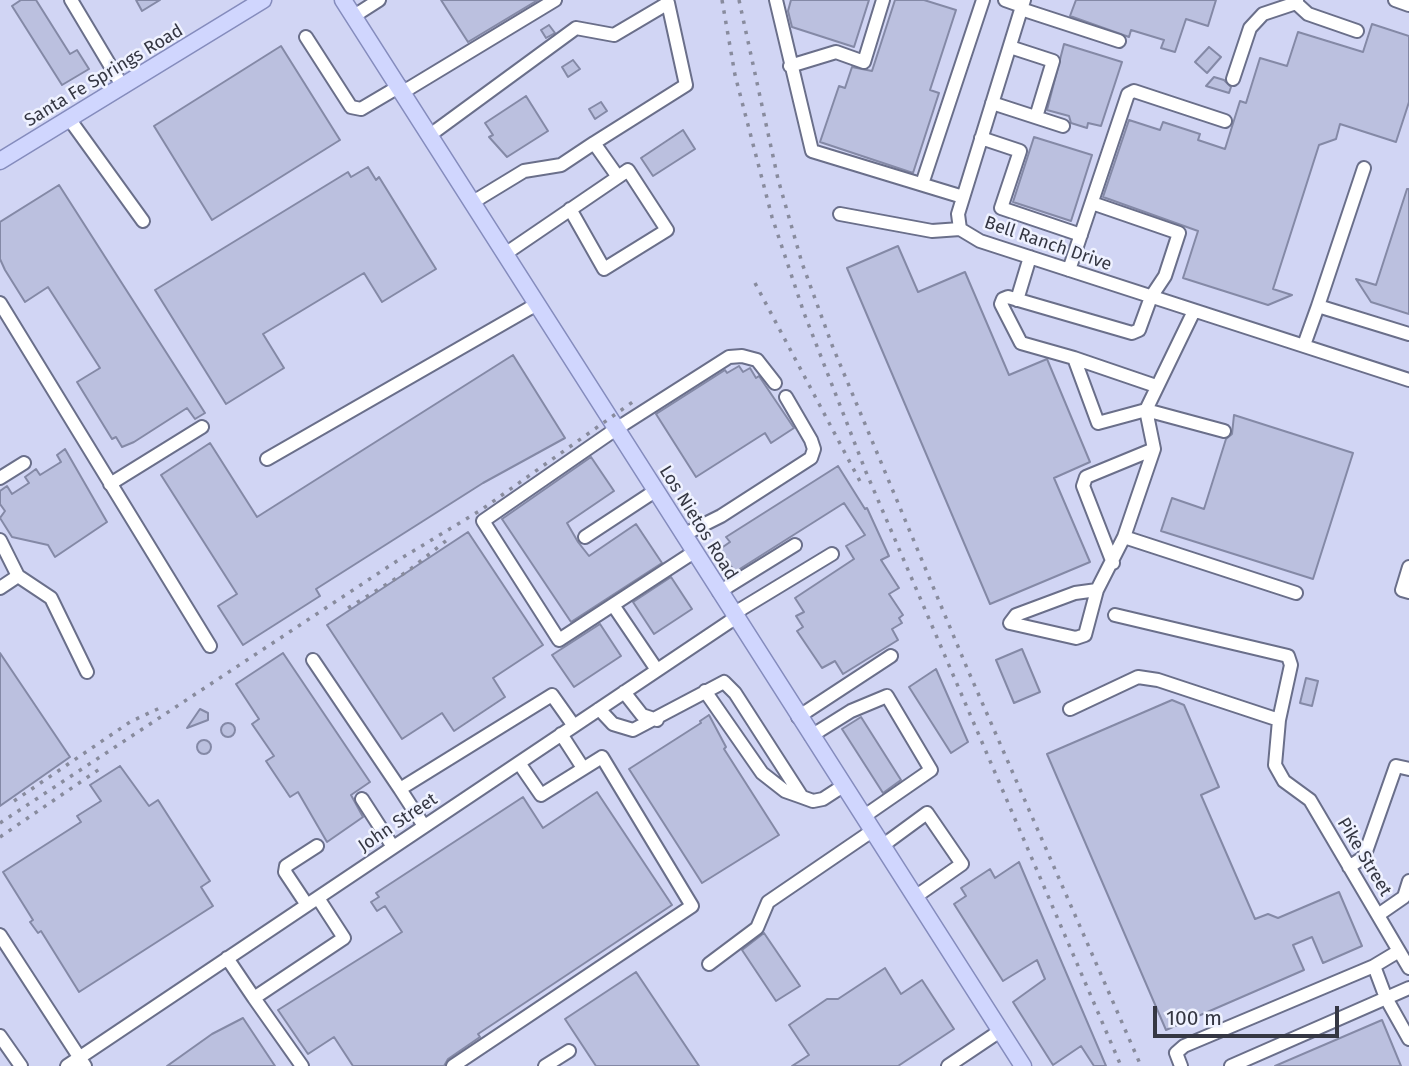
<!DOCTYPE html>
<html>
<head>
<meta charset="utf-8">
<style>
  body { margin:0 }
  #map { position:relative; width:1409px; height:1066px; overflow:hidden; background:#dfe4fd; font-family:"Fira Sans",sans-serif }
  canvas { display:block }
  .scale { position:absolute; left:1153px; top:1006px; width:186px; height:32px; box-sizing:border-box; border:4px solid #353743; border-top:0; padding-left:9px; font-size:21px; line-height:24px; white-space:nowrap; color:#353743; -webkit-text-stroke:5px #eff2ff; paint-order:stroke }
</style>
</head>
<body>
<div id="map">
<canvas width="1409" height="1066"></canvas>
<div class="scale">100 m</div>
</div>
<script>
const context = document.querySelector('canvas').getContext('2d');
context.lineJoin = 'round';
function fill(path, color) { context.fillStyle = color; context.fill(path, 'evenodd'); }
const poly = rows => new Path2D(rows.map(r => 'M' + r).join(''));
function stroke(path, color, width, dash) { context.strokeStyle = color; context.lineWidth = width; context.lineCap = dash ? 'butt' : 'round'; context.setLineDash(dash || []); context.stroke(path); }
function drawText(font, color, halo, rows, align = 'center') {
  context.font = font + ' "Fira Sans",sans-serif'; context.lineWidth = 5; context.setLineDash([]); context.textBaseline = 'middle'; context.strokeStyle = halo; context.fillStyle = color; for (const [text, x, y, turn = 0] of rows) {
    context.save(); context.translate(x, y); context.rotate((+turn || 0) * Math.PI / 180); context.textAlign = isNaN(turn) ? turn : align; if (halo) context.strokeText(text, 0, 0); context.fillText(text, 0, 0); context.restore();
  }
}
const built = poly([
  [0,0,1409,0,1409,1066,0,1066]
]);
const building = poly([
  [21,0,36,0,70,54,77,50,89,69,62,85,12,6,21,0],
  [136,0,160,0,142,11,136,0],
  [441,0,538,0,468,42,441,0],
  [791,0,869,0,854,47,792,27,788,11,791,0],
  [895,0,924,0,956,10,930,90,939,93,913,173,820,142,839,86,845,88,852,67,872,71,895,0],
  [1076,0,1216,0,1208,26,1186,19,1175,52,1161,48,1164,40,1131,30,1129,37,1070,16,1076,0],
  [1372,24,1409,36,1409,102,1396,142,1340,124,1336,139,1319,145,1273,289,1292,295,1268,305,1183,278,1198,231,1103,197,1129,120,1160,130,1163,122,1200,134,1198,140,1225,149,1240,101,1246,103,1260,58,1287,66,1298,32,1363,52,1372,24],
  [549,25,555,33,546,38,541,30,549,25],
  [1064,44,1122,62,1101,126,1088,123,1087,128,1071,123,1069,116,1047,110,1064,44],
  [281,46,340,140,212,220,154,126,281,46],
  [1209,47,1221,57,1207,73,1195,62,1209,47],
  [573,60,580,69,568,77,562,67,573,60],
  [1214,77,1224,80,1231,87,1229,93,1206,86,1214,77],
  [526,96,548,131,507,157,489,137,493,135,485,123,526,96],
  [601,102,607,111,595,119,589,109,601,102],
  [683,130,695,149,653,176,641,158,683,130],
  [1034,137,1092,155,1071,221,1013,202,1034,137],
  [368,167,376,180,379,177,436,269,382,302,364,273,263,334,284,368,226,404,155,290,348,172,351,177,368,167],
  [59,185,205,413,195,419,187,408,134,442,122,447,116,437,112,439,77,382,100,368,48,287,25,302,5,270,0,259,0,222,59,185],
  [1407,189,1409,189,1409,314,1371,302,1356,279,1376,285,1407,189],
  [898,246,918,292,965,272,1009,375,1047,359,1090,462,1054,478,1090,562,990,604,847,268,898,246],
  [513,355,565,438,483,483,316,589,320,596,243,645,218,606,237,594,161,475,210,443,257,517,513,355],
  [739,366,743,372,750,368,756,378,759,376,794,428,771,443,765,433,696,477,656,414,725,370,727,373,739,366],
  [1234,415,1353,453,1313,579,1161,531,1172,498,1204,509,1226,439,1232,434,1234,415],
  [65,449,107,522,55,557,48,545,12,537,0,518,5,511,0,504,0,491,7,486,12,494,29,483,25,477,36,469,40,475,61,462,57,455,65,449],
  [591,457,614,491,567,523,578,542,589,556,636,524,662,563,571,622,502,519,591,457],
  [838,466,865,509,867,508,889,556,881,560,899,588,889,594,903,615,899,618,902,623,892,629,898,640,843,674,835,661,822,668,797,631,803,627,796,616,804,612,795,598,854,559,846,546,865,535,844,503,735,572,720,549,730,542,726,537,838,466],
  [468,532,543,645,493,678,505,697,454,731,442,713,402,739,327,625,468,532],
  [671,577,692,609,654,634,633,602,671,577],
  [600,624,621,656,574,687,552,655,600,624],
  [1022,649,1040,692,1014,703,996,660,1022,649],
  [0,653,70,757,0,806,0,653],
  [283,653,370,782,351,795,363,817,327,842,298,792,290,797,266,761,274,756,252,724,259,719,236,684,283,653],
  [936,669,968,742,951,753,909,687,936,669],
  [1306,678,1318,681,1312,706,1300,703,1306,678],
  [1172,700,1184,705,1219,787,1201,795,1255,919,1268,914,1278,918,1339,892,1362,946,1323,963,1312,937,1293,945,1304,970,1166,1030,1047,754,1172,700],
  [200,709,208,713,208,720,187,728,200,709],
  [709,715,726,747,724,749,779,835,702,883,629,769,701,723,700,721,709,715],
  [861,717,901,780,883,793,842,729,861,717],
  '221 730a7 7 0 1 1 14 0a7 7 0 1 1-14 0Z',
  '197 747a7 7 0 1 1 14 0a7 7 0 1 1-14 0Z',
  [120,766,149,806,158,800,210,881,201,887,213,906,79,992,41,931,38,933,30,922,33,920,3,872,81,822,77,816,101,801,90,785,120,766],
  [597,792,672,905,478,1034,480,1037,448,1059,444,1066,353,1066,334,1037,308,1054,278,1010,402,932,385,906,377,911,371,902,379,897,376,893,523,797,543,828,597,792],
  [1019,862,1059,956,1106,1066,1094,1066,1081,1046,1053,1065,1013,1002,1045,979,1037,960,1003,981,954,904,966,896,961,888,990,869,995,878,1019,862],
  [764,933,800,986,776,1001,742,950,764,933],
  [885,968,901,994,922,980,954,1029,898,1066,792,1066,809,1055,789,1025,827,999,838,999,885,968],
  [636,972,699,1066,596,1066,565,1019,636,972],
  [243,1018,275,1066,167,1066,212,1034,243,1018],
  [1382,1020,1401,1066,1275,1066,1382,1020]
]);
const minor = poly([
  [71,0,123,87],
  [776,0,812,151,963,197],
  [1005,0,1022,6],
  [1024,0,958,214,960,229,980,241,1409,380],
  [1395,0,1409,5],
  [1296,3,1308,14,1357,31],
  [1021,9,1119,41],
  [354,16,379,0],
  [306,37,351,107,361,109,400,86],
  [1010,47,1053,61,1036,117],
  [790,66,836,52,864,62,883,0],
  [1233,79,1250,28,1263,14,1296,3,1297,0],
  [403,92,555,0],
  [992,103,1063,126],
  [70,120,143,221],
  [430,135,576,28,614,35,668,3,686,85,594,143,618,177,505,254],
  [981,138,1020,151,1001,208,1081,235],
  [922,184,983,0],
  [473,202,524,171,561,165,594,143],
  [1092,203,1179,233,1165,276,1151,297,1139,330,1132,333,1008,297,1003,299,1001,304,1021,343,1074,358,1098,423,1146,410,1224,431],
  [570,209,604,269,667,230,628,170,618,177],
  [840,214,932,231,960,229],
  [1069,270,1128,94,1134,91,1225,121],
  [1017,300,1030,257],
  [0,303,210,646],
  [1318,306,1364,168],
  [1304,345,1318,306,1409,334],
  [1074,358,1156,386],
  [1146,410,1194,311],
  [267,459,537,304],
  [0,478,24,463],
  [110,484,202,427],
  [683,535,721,516,811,458,814,449,811,440,786,397],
  [585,537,655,491],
  [1124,537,1296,593],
  [0,540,18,576,51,598,87,672],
  [694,552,559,640,483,521,616,429,729,357,742,356,757,360,775,383],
  [1113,563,1083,486,1086,477,1154,449],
  [1409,567,1402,590,1409,592],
  [0,588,18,576],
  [1097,590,1075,593,1016,615,1010,623,1076,638,1085,635,1097,590,1124,537,1154,449,1146,410],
  [719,592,795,545],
  [613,605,657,670],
  [733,614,832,554],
  [1115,615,1288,656,1291,665,1279,720],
  [313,660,400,789],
  [705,691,762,773,785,791,802,797],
  [624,692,642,715,657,720],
  [599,709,613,724,633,730,724,682,735,693,802,797,813,801,823,799,843,786],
  [1070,709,1138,677,1158,680,1279,720,1275,765,1284,781,1310,800,1409,968],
  [798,717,891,656],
  [561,734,583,768],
  [811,736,851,711,887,696,931,770,863,817],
  [362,799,393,847],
  [424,826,400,789,552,695,574,726],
  [882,846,927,813,962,864,915,897],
  [1349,867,1364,857,1396,766,1409,769],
  [307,905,285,872,286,866,317,846],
  [1378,915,1404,897,1409,881],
  [0,935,85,1066],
  [227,958,254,998,344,938,318,898],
  [709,964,757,928,768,902,872,831],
  [1374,966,1399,951],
  [254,998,302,1066],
  [0,1036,21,1066],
  [67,1066,735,618],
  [453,1066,692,906,602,757,541,795,519,763],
  [545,1066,569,1051],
  [948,1066,1000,1031],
  [1181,1066,1176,1053,1184,1046,1374,966,1386,998,1409,1039],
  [1231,1066,1409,988]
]);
const major = poly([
  [343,0,1023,1066],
  [0,161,263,0]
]);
const rail = poly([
  [722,0,735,75,772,217,804,313,866,472,1121,1066],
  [739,0,778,179,802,263,832,345,967,668,1141,1066],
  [755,283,863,487],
  [348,608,408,571,447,540],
  [14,801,130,722,164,706],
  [0,823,400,559,481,510,634,401],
  [0,837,101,768]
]);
const streetNames = [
  ["Santa Fe Springs Road",104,76,-31],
  ["Bell Ranch Drive",1048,244,19],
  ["Los Nietos Road",698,523,58],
  ["John Street",398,823,-34],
  ["Pike Street",1364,857,59]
];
fill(built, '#d1d5f4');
fill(building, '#bbc0df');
stroke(building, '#8489a6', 2);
stroke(minor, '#6a6f8a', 16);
stroke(major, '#858cbd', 19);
stroke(minor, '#fff', 12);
stroke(major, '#d0d6fe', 16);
stroke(rail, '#888b9d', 3.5, [3.5, 7]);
drawText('18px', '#353743', '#eff2ff', streetNames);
</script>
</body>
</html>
